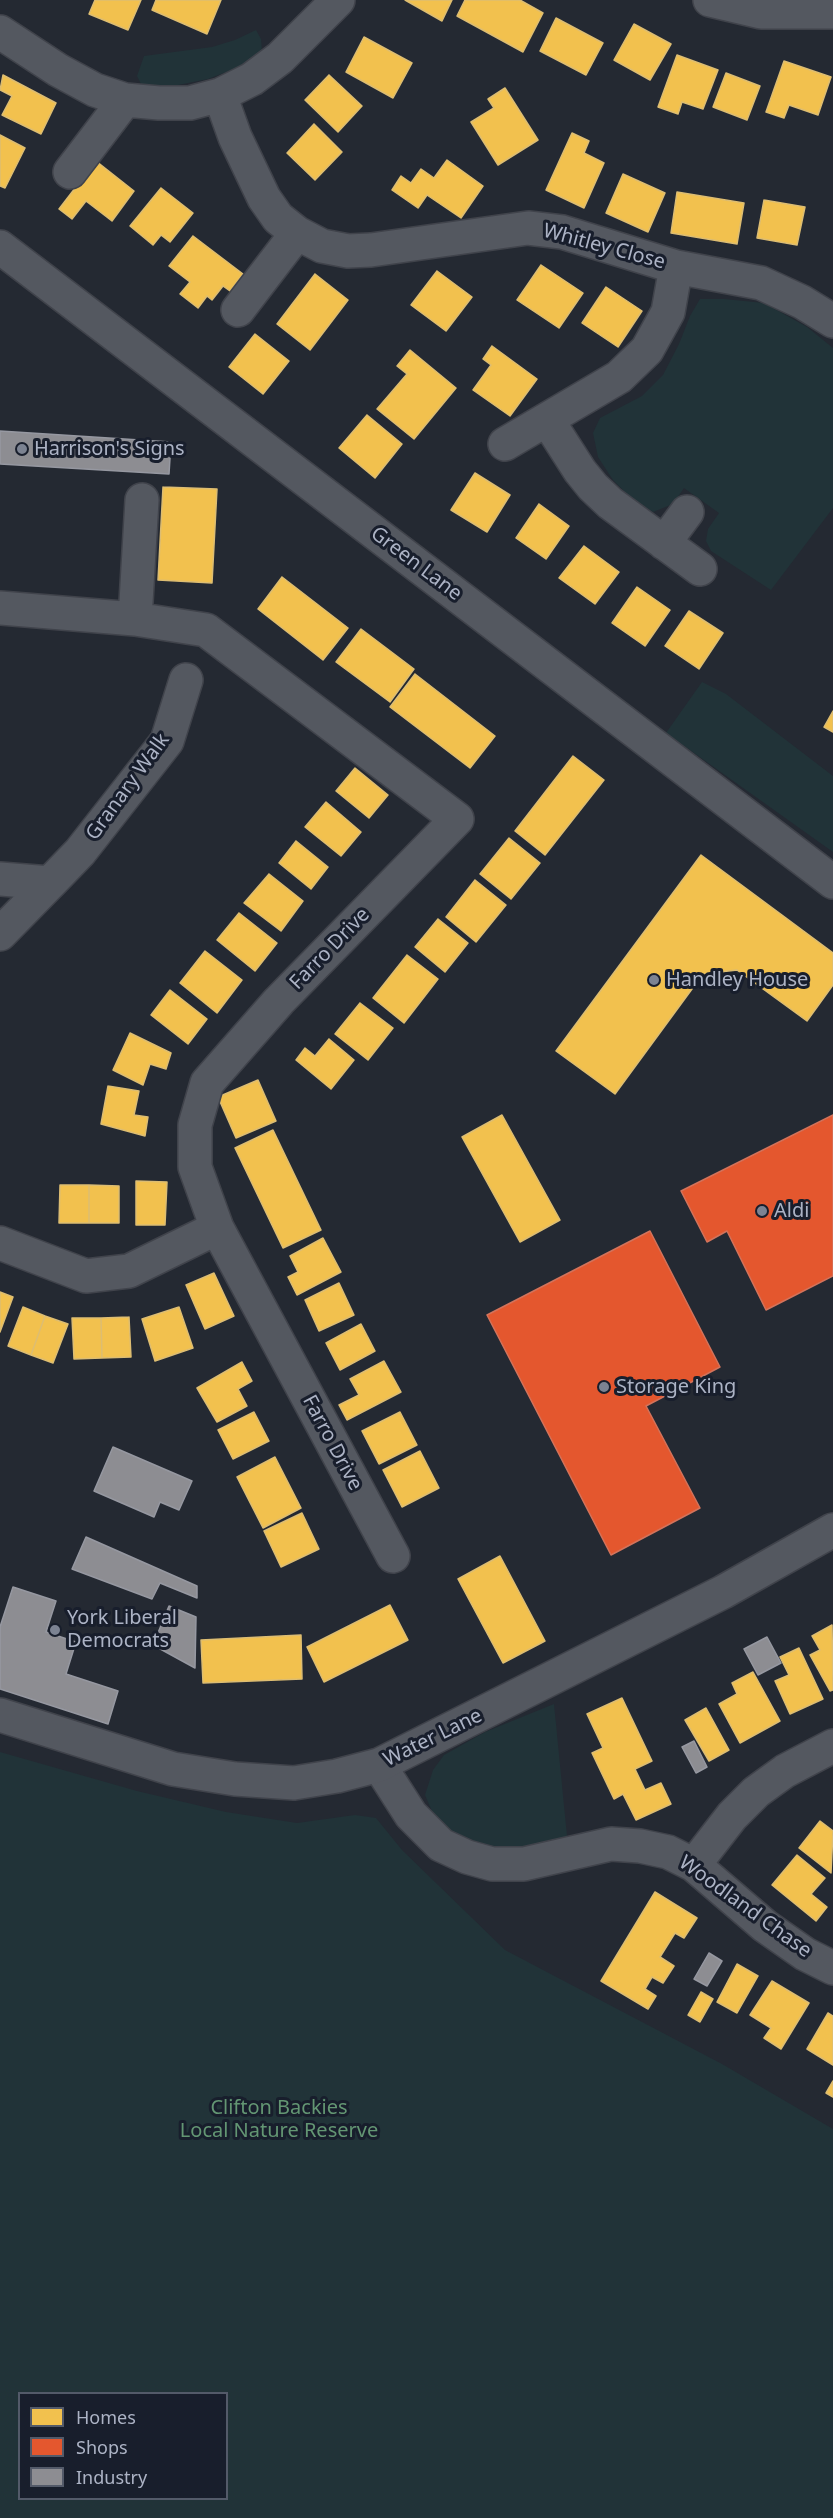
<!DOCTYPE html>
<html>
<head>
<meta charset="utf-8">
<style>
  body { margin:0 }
  #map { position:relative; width:833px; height:2518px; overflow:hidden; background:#242932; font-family:"Noto Sans",sans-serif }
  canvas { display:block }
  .legend { position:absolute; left:18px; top:2392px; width:210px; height:108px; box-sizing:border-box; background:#181e2c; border:2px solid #535a69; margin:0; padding:8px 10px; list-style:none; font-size:18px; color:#acb3c5 }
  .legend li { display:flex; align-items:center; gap:12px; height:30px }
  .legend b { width:30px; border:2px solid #535a69 }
</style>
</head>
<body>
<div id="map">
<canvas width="833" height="2518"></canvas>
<ul class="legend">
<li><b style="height:16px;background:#f2c14e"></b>Homes</li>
<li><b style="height:16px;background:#e4572e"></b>Shops</li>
<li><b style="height:16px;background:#8d8d92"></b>Industry</li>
</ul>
</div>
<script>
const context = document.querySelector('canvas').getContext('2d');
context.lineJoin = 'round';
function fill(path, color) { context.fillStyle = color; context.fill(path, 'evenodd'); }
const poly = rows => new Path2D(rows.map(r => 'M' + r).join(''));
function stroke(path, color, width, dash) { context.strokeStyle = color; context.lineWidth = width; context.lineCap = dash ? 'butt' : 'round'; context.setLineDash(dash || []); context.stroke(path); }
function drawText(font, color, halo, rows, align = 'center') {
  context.font = font + ' "Noto Sans",sans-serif'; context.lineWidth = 6; context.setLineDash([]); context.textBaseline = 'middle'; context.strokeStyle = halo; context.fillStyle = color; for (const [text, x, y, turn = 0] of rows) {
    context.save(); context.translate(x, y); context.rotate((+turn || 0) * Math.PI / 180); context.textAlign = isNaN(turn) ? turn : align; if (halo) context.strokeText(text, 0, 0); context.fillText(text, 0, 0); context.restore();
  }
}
const green = poly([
  [256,30,261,39,262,51,239,67,208,79,173,86,142,86,137,76,144,56,212,47,235,40],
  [700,299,724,299,764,303,807,327,833,348,833,508,771,590,711,551,706,541,708,529,719,513,684,488,673,504,653,512,632,499,613,480,598,457,593,433,600,418,642,396,663,375,679,344,690,316],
  [702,682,726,694,833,776,833,852,666,733],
  [554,1704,567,1836,538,1846,511,1848,483,1847,452,1832,434,1816,425,1795,433,1770,444,1755,485,1732],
  [0,1752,137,1791,226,1812,297,1823,355,1815,376,1818,402,1850,505,1950,722,2064,833,2129,833,2518,0,2518],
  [20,2394,226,2394,226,2498,20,2498]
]);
const homes = poly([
  [95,0,141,0,128,30,89,14,95,0],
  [156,0,221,0,207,34,152,10,156,0],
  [405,0,452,0,442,21,405,0],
  [465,0,520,0,543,13,523,52,457,16,465,0],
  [556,18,603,43,586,75,540,51,556,18],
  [634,24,671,44,650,80,614,60,634,24],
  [364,37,412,63,393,98,346,72,364,37],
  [677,55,718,70,703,109,682,102,678,114,658,107,677,55],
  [784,61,831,77,818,115,789,105,784,118,766,112,784,61],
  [726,73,760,86,747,120,713,107,726,73],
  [3,75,56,103,41,134,2,115,12,96,0,90,3,75],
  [329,75,362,106,338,132,305,100,329,75],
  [505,88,538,140,498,165,471,122,494,108,488,99,505,88],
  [314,124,342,152,315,180,287,153,314,124],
  [572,133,589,141,584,153,604,163,584,208,546,190,572,133],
  [0,135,25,148,5,188,0,186,0,135],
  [447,160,483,186,461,218,427,195,418,208,392,190,401,176,411,183,421,169,434,178,447,160],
  [96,161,134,191,112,221,86,201,72,219,59,209,96,161],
  [623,174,665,193,648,232,606,213,623,174],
  [161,188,193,213,170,242,161,235,153,245,130,226,161,188],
  [677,192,744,203,737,244,671,233,677,192],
  [764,200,805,207,797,245,757,238,764,200],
  [193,236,243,274,230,291,223,286,212,300,207,296,198,308,180,294,190,282,169,266,193,236],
  [541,265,583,293,559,328,517,300,541,265],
  [437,271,472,297,446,331,411,305,437,271],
  [315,274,348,300,310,350,277,324,315,274],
  [606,287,642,311,618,347,582,323,606,287],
  [255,334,289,361,263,394,229,367,255,334],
  [492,346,537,379,510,416,473,390,491,365,483,359,492,346],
  [410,350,456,388,414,439,377,409,407,374,397,366,410,350],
  [367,415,402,444,375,478,339,448,367,415],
  [475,473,510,495,487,532,451,510,475,473],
  [163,487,217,489,212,583,158,580,163,487],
  [539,504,569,526,546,559,516,538,539,504],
  [584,546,619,572,595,604,559,578,584,546],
  [282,577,348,628,323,660,258,609,282,577],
  [637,587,670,610,645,646,612,623,637,587],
  [689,611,723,633,699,669,665,646,689,611],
  [361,629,414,669,390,702,336,662,361,629],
  [415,674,495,736,470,768,390,707,415,674],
  [833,711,833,732,824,727,833,711],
  [573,756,604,780,545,855,515,831,573,756],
  [355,768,388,795,369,818,336,791,355,768],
  [326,802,361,832,341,856,305,827,326,802],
  [509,838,540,863,511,899,480,874,509,838],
  [296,841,328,867,311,889,279,863,296,841],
  [701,855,833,953,833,985,807,1021,737,970,703,974,615,1094,556,1051,701,855],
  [269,874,303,901,281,931,244,903,269,874],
  [475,880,506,905,476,942,446,917,475,880],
  [239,913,277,943,255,971,217,940,239,913],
  [438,919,468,943,445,972,415,947,438,919],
  [205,951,242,980,217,1013,180,983,205,951],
  [407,955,438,979,404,1023,373,998,407,955],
  [170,990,207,1019,188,1044,151,1015,170,990],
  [360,1003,393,1028,368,1060,335,1034,360,1003],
  [130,1033,171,1053,166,1069,150,1064,143,1085,113,1070,130,1033],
  [329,1039,354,1060,331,1089,296,1060,305,1048,315,1056,329,1039],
  [258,1080,276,1121,236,1138,218,1097,258,1080],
  [108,1086,139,1091,134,1115,148,1117,145,1136,101,1124,108,1086],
  [502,1115,560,1220,520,1242,462,1137,502,1115],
  [273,1130,321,1230,283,1248,235,1148,273,1130],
  [136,1181,167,1182,165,1225,136,1225,136,1181],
  [60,1185,89,1185,89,1223,59,1223,60,1185],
  [89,1185,119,1186,119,1223,89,1223,89,1185],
  [323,1238,341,1272,297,1295,288,1277,298,1272,290,1256,323,1238],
  [214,1273,234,1316,205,1329,186,1285,214,1273],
  [339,1283,354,1315,319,1331,305,1300,339,1283],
  [0,1292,13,1297,0,1332,0,1292],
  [23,1307,45,1316,31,1355,8,1346,23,1307],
  [179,1307,193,1348,155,1361,142,1319,179,1307],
  [45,1316,68,1324,53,1363,31,1355,45,1316],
  [129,1317,131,1357,102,1358,101,1318,129,1317],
  [72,1318,101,1318,102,1358,74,1359,72,1318],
  [361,1324,375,1351,340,1370,326,1343,361,1324],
  [384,1361,401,1392,347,1420,339,1405,359,1395,350,1379,384,1361],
  [242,1362,252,1381,238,1389,247,1406,217,1422,197,1388,242,1362],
  [254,1412,269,1441,233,1459,218,1430,254,1412],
  [400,1412,417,1445,379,1464,362,1431,400,1412],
  [420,1451,439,1488,402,1507,383,1470,420,1451],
  [275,1457,301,1508,263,1528,237,1477,275,1457],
  [302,1513,319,1549,281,1567,264,1531,302,1513],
  [500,1556,545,1641,503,1663,458,1579,500,1556],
  [390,1605,408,1640,324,1682,307,1647,390,1605],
  [832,1625,833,1690,830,1691,810,1655,820,1650,812,1636,832,1625],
  [301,1635,302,1679,203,1683,201,1640,301,1635],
  [799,1648,823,1699,790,1714,775,1681,789,1675,780,1657,799,1648],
  [753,1672,780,1721,740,1743,719,1704,737,1694,732,1683,753,1672],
  [622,1698,652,1761,635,1769,645,1790,661,1783,671,1804,636,1820,623,1794,614,1799,592,1753,603,1748,587,1714,622,1698],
  [706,1708,729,1750,709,1761,685,1720,706,1708],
  [820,1821,833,1831,831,1873,799,1848,820,1821],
  [797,1855,825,1878,811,1894,827,1907,816,1921,772,1885,797,1855],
  [655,1892,697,1918,684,1938,675,1933,660,1957,674,1966,663,1983,652,1977,645,1989,656,1996,648,2009,601,1981,655,1892],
  [737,1964,758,1976,737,2013,717,2002,737,1964],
  [772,1981,809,2003,781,2049,764,2038,771,2028,750,2015,772,1981],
  [701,1992,713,1999,700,2022,688,2015,701,1992],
  [828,2013,833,2016,833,2065,807,2049,828,2013],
  [833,2081,833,2097,826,2093,833,2081]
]);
const shops = poly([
  [833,1115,833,1276,766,1310,727,1231,707,1242,681,1191,833,1115],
  [650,1231,720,1367,646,1406,700,1508,611,1555,487,1315,650,1231]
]);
const industry = poly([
  [0,431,171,442,169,474,0,464,0,431],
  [113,1447,192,1481,179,1510,160,1502,154,1517,94,1491,113,1447],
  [86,1537,197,1586,197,1598,160,1583,152,1599,72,1569,86,1537],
  [13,1587,56,1601,46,1632,76,1642,66,1674,118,1691,108,1724,0,1689,0,1627,13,1587],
  [169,1606,196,1617,195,1668,153,1645,169,1606],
  [767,1637,781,1663,758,1675,744,1649,767,1637],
  [694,1741,707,1767,696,1773,682,1747,694,1741],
  [709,1953,722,1961,707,1986,694,1979,709,1953]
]);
const minor = poly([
  [710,0,761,12,833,12],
  [0,32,58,70,95,90,125,100,159,103,190,103,220,95,252,79,280,58,338,0],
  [220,95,235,137,264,198,278,218,297,233,322,246,348,251,371,250,528,228,562,232,676,267,761,283,802,302,833,321],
  [70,172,125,100],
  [238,310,297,233],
  [548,421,580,471,593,487,610,503,700,569],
  [505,444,619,377,647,350,668,312,676,267],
  [664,543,687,512],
  [0,608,135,619,206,630,457,819,279,1001,207,1083,195,1125,195,1167,217,1228,393,1556],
  [135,619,142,500],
  [0,879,50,883,0,934],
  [50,883,80,852,167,741,186,680],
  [0,1243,86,1276,129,1271,217,1228],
  [379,1765,411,1815,441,1845,467,1857,492,1864,524,1864,611,1844,640,1846,668,1852,694,1865,765,1926,805,1954,833,1968],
  [694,1865,732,1816,756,1792,785,1771,833,1746]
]);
const tertiary = poly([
  [0,247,833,882],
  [0,1715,173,1769,235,1779,294,1783,337,1776,379,1765,723,1592,833,1530]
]);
const markers = [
  [22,449,6,"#7c8392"],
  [654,980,6,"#7c8392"],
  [762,1211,6,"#7c8392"],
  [604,1387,6,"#7c8392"],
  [55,1630,6,"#7c8392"]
];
const streetNames = [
  ["Whitley Close",604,247,15],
  ["Green Lane",416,564,37],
  ["Granary Walk",128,787,-54],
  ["Farro Drive",330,949,-46],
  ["Farro Drive",332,1443,62],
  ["Water Lane",433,1738,-26],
  ["Woodland Chase",745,1907,36]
];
const poiNames = [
  ["Harrison's Signs",34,449],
  ["Handley House",666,980],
  ["Aldi",774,1211],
  ["Storage King",616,1387],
  ["York Liberal",67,1618],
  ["Democrats",67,1641]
];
const parkNames = [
  ["Clifton Backies",279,2108],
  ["Local Nature Reserve",279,2131]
];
fill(green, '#213338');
fill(homes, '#f2c14e');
stroke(homes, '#ddbd72', 1.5);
fill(shops, '#e4572e');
stroke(shops, '#d3735b', 1.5);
fill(industry, '#8d8d92');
stroke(industry, '#9698a1', 1.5);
stroke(minor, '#40434b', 36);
stroke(tertiary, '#40434b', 36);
stroke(minor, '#545860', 33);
stroke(tertiary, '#545860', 33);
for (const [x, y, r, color] of markers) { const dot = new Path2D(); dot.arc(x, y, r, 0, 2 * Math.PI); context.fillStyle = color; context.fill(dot); stroke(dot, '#181e2c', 2); }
drawText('20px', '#acb3c5', '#181e2c', streetNames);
drawText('20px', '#acb3c5', '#181e2c', poiNames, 'left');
drawText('20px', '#639673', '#181e2c', parkNames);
</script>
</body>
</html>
